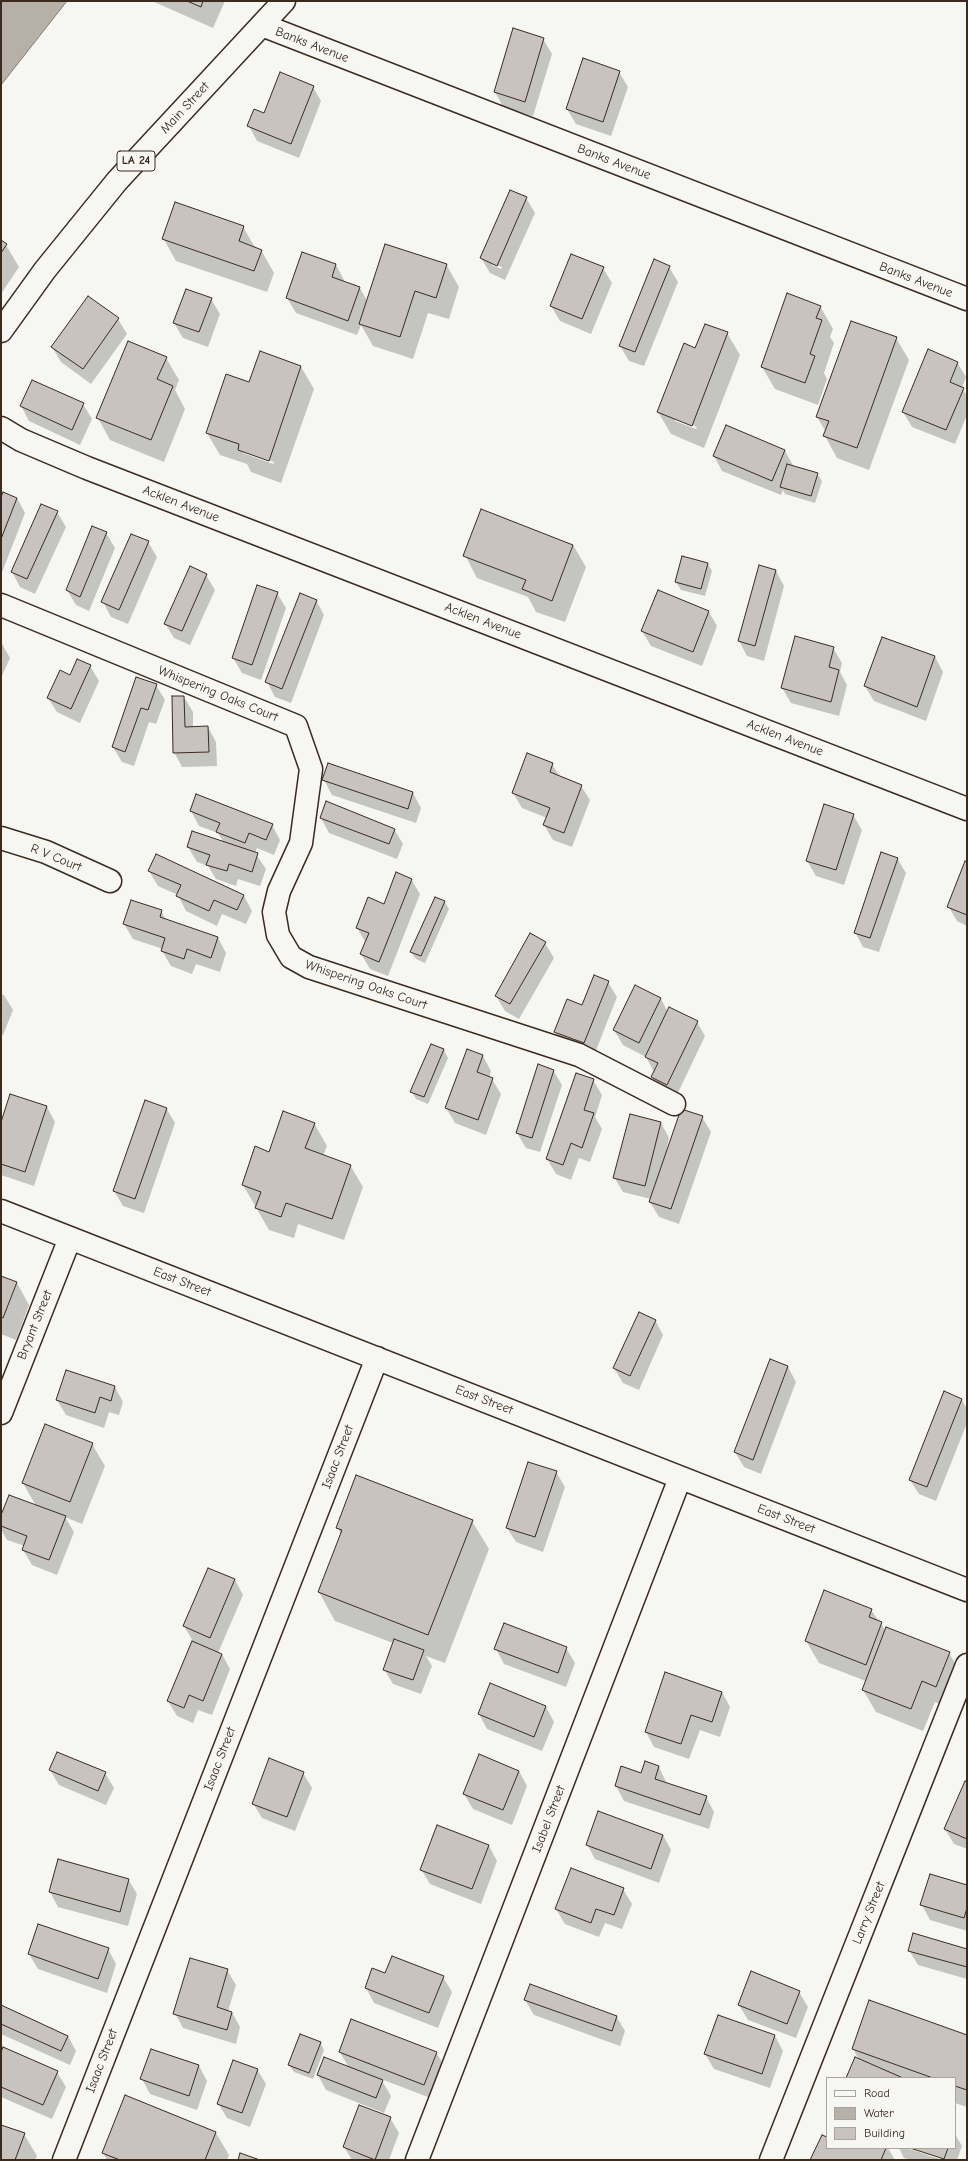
<!DOCTYPE html>
<html>
<head>
<meta charset="utf-8">
<style>
  body { margin:0 }
  #map { position:relative; width:968px; height:2161px; overflow:hidden; background:#f6f6f2; font-family:"Comic Neue",sans-serif }
  canvas { display:block }
  .frame { position:absolute; inset:0; border:2px solid #3b2a1e; pointer-events:none }
  .legend { position:absolute; left:826px; top:2077px; width:130px; height:72px; box-sizing:border-box; background:#f6f6f2; border:1px solid #aba49d; margin:0; padding:5px 7px; list-style:none; font-size:12px; color:#3b2a1e }
  .legend li { display:flex; align-items:center; gap:8px; height:20px }
  .legend b { width:20px; border:1px solid #aba49d }
</style>
</head>
<body>
<div id="map">
<canvas width="968" height="2161"></canvas>
<div class="frame"></div>
<ul class="legend">
<li><b style="height:5px;background:#f6f6f2"></b>Road</li>
<li><b style="height:11px;background:#b6b0a9"></b>Water</li>
<li><b style="height:11px;background:#c8c3be"></b>Building</li>
</ul>
</div>
<script>
const context = document.querySelector('canvas').getContext('2d');
context.lineJoin = 'round';
function fill(path, color) { context.fillStyle = color; context.fill(path, 'evenodd'); }
const poly = rows => new Path2D(rows.map(r => 'M' + r).join(''));
function stroke(path, color, width, dash) { context.strokeStyle = color; context.lineWidth = width; context.lineCap = dash ? 'butt' : 'round'; context.setLineDash(dash || []); context.stroke(path); }
function drawText(font, color, halo, rows, align = 'center') {
  context.font = font + ' "Comic Neue",sans-serif'; context.lineWidth = 4; context.setLineDash([]); context.textBaseline = 'middle'; context.strokeStyle = halo; context.fillStyle = color; for (const [text, x, y, turn = 0] of rows) {
    context.save(); context.translate(x, y); context.rotate((+turn || 0) * Math.PI / 180); context.textAlign = isNaN(turn) ? turn : align; if (halo) context.strokeText(text, 0, 0); context.fillText(text, 0, 0); context.restore();
  }
}
const water = poly([
  [1,1,67,1,1,85,1,1]
]);
const shadow = poly([
  [152,1,225,1,213,28],
  [543,39,552,54,533,116,503,107,495,92],
  [619,72,628,87,611,136,576,124,567,109],
  [313,87,321,101,299,158,257,141,249,126,264,114],
  [526,198,535,213,505,280,490,273,481,258],
  [492,263,502,267,501,269,492,265],
  [243,227,256,249,261,250,274,273,267,292,176,261,163,238],
  [1,241,6,245,19,267,1,294],
  [446,264,459,287,449,319,428,313,413,359,373,346,361,325,357,335,296,313,287,298,336,265,344,280,343,282,360,288,367,301],
  [669,267,678,282,644,366,629,361,620,346],
  [603,268,612,283,591,334,560,321,551,306],
  [211,299,220,314,208,347,183,338,174,323],
  [820,306,833,329,830,337,834,343,824,373,827,379,818,405,775,389,762,367],
  [118,319,127,334,91,384,61,362,52,347],
  [727,333,740,355,704,448,671,434,658,412,696,349],
  [675,418,697,427,696,429,675,421],
  [896,338,909,360,869,470,837,458,825,436,826,432,817,417],
  [166,358,179,380,175,390,185,409,164,462,110,440,98,418],
  [957,362,966,377,962,388,967,396,967,415,955,444,912,427,903,412],
  [301,367,314,389,281,483,251,472,247,464,220,455,207,433,249,383],
  [243,451,274,462,273,464,243,453],
  [83,404,92,419,80,445,29,421,21,406],
  [726,427,785,451,794,467,817,474,822,481,815,503,785,494,783,490,781,495,722,471,714,456],
  [1,496,17,498,25,513,1,575],
  [57,512,66,527,35,594,20,587,12,572],
  [106,533,115,548,89,611,76,605,67,590],
  [148,542,157,557,128,624,111,617,103,602],
  [573,545,586,567,565,622,536,612,528,597,477,578,465,555],
  [708,564,712,571,705,596,681,590,676,582],
  [760,567,776,571,784,586,764,661,747,656,739,641],
  [206,575,215,590,190,645,174,638,165,623],
  [277,593,286,608,261,680,242,673,233,658],
  [316,600,324,615,291,703,275,697,267,682],
  [709,612,717,626,702,666,651,646,642,631],
  [883,638,935,657,943,672,926,721,874,701,865,686],
  [1,642,10,658,1,678],
  [833,648,842,663,840,672,847,685,839,716,791,703,782,688],
  [90,666,99,681,80,723,57,712,48,698,71,676],
  [156,685,165,700,156,724,149,722,134,766,122,762,113,747],
  [184,697,193,712,193,727,208,727,216,742,217,766,182,767,174,752],
  [552,764,560,777,581,786,590,800,572,847,553,840,544,825,547,818,522,808,513,793],
  [324,780,413,793,421,808,416,823,332,795],
  [191,811,272,825,280,840,274,855,257,848,255,853,266,869,260,886,238,879,236,886,216,879,208,866,197,862,188,847,224,843,218,833,199,826],
  [853,815,862,830,844,885,816,876,807,861],
  [321,818,394,829,403,844,397,859,329,833],
  [897,858,906,873,879,952,863,947,855,932],
  [967,863,967,926,957,921,948,906],
  [149,871,244,896,252,911,246,924,222,914,217,926,186,911,178,895,158,886],
  [411,879,420,894,388,976,370,969,361,954,366,943,357,928],
  [435,898,445,902,449,909,425,963,416,959,411,952],
  [161,911,166,920,218,938,226,953,220,972,196,964,192,974,171,966,162,951,163,949,133,939,124,924],
  [545,943,554,958,519,1019,505,1011,496,996],
  [608,982,617,997,593,1058,564,1047,555,1032],
  [1,994,4,995,13,1010,3,1035,1,1035],
  [661,999,668,1012,697,1022,705,1036,675,1099,661,1092,652,1077,654,1072,646,1057,623,1045,614,1030],
  [432,1045,444,1050,448,1058,428,1104,416,1099,412,1092],
  [468,1050,483,1056,491,1071,489,1078,492,1079,501,1094,486,1135,455,1123,446,1108],
  [553,1070,562,1085,540,1152,526,1148,517,1133],
  [593,1080,602,1095,595,1117,602,1129,590,1162,579,1158,571,1180,556,1174,547,1159],
  [47,1107,55,1122,34,1186,1,1175,1,1125],
  [166,1108,175,1123,144,1213,123,1206,114,1191],
  [702,1117,711,1132,679,1224,659,1217,650,1202,651,1199,623,1192,614,1177,661,1123,669,1138,666,1152,667,1152],
  [314,1123,327,1146,323,1156,350,1165,363,1187,344,1240,298,1224,294,1238,269,1230,243,1185,270,1153],
  [1,1277,17,1283,29,1305,16,1340,1,1334],
  [655,1320,663,1335,639,1390,623,1383,614,1368],
  [771,1360,788,1367,796,1382,761,1474,744,1467,735,1452],
  [115,1387,123,1402,119,1415,109,1412,104,1428,66,1415,57,1400],
  [962,1400,967,1409,967,1423,936,1501,919,1494,910,1480],
  [45,1425,92,1444,105,1466,82,1524,65,1517,74,1532,57,1575,32,1565,23,1550,25,1546,7,1540,1,1529,1,1518,36,1506,23,1483],
  [556,1472,565,1487,543,1552,516,1542,507,1528],
  [472,1521,489,1549,445,1663,426,1656,432,1666,421,1694,393,1684,384,1669,393,1643,335,1621,319,1592,341,1535,337,1527],
  [209,1569,235,1580,243,1595,218,1653,222,1654,230,1669,212,1715,198,1710,193,1723,177,1716,168,1701,194,1643,184,1626],
  [871,1610,886,1631,949,1653,962,1675,949,1708,935,1702,923,1731,876,1712,863,1690,866,1681,819,1663,806,1641],
  [566,1648,575,1663,566,1687,504,1664,496,1649],
  [722,1692,730,1707,720,1737,700,1730,689,1759,654,1747,646,1732],
  [546,1707,554,1722,542,1751,487,1729,479,1714],
  [645,1763,659,1767,667,1784,706,1797,714,1812,709,1829,624,1801,616,1786,642,1774],
  [50,1770,105,1773,114,1788,106,1805,59,1785],
  [519,1771,527,1786,512,1825,473,1809,464,1794],
  [303,1773,312,1788,295,1831,262,1818,253,1803],
  [967,1783,967,1849,954,1844,945,1829],
  [437,1827,489,1846,497,1861,481,1904,430,1884,421,1869],
  [663,1835,671,1850,659,1883,595,1859,587,1844],
  [128,1879,137,1894,128,1926,58,1907,50,1892],
  [967,1886,967,1931,930,1920,922,1905],
  [623,1889,632,1904,622,1929,605,1923,599,1937,565,1924,556,1909],
  [108,1949,116,1964,107,1993,38,1969,29,1954],
  [909,1950,967,1950,967,1979,918,1965],
  [227,1970,236,1985,228,2011,232,2012,240,2027,236,2044,183,2028,175,2013],
  [386,1975,443,1977,452,1992,438,2028,374,2003,366,1988],
  [799,1992,808,2007,796,2038,748,2020,739,2005],
  [525,2000,616,2016,625,2031,620,2046,534,2015],
  [869,2002,967,2036,967,2107,955,2103,955,2078,847,2078,859,2060,853,2049],
  [1,2006,68,2036,76,2051,70,2065,1,2034],
  [775,2036,783,2051,770,2088,714,2069,705,2054],
  [320,2042,324,2050,313,2079,294,2072,289,2065],
  [152,2050,199,2066,207,2081,197,2110,150,2094,142,2079],
  [340,2052,436,2052,445,2067,433,2099,381,2079,391,2096,384,2113,326,2090,318,2075,349,2068],
  [1,2054,57,2072,66,2087,52,2119,1,2097],
  [257,2069,266,2084,250,2127,227,2118,218,2103],
  [126,2096,216,2133,229,2155,227,2160,107,2160,103,2153],
  [390,2118,399,2133,389,2160,352,2160,344,2147],
  [1,2126,24,2134,37,2156,35,2160,1,2160],
  [955,2134,962,2146,957,2160,949,2160,913,2148,955,2148],
  [827,2138,827,2148,888,2148,895,2160,812,2160],
  [899,2148,907,2148,942,2160,911,2160,904,2158]
]);
const building = poly([
  [187,1,203,1,201,7,187,1],
  [513,28,544,38,525,102,494,92,513,28],
  [583,58,620,71,603,122,566,109,583,58],
  [280,72,314,86,291,144,247,126,254,109,264,113,280,72],
  [510,190,527,197,497,266,480,258,510,190],
  [175,202,244,226,239,241,262,250,254,271,162,239,175,202],
  [1,240,7,244,1,253,1,240],
  [385,244,447,264,436,298,415,291,400,337,359,324,385,244],
  [302,252,336,264,332,277,360,287,348,321,286,298,302,252],
  [571,254,604,267,582,319,550,306,571,254],
  [654,259,670,266,635,352,619,346,654,259],
  [186,289,212,298,199,332,173,323,186,289],
  [787,293,821,306,816,318,822,320,810,354,815,356,805,383,761,367,787,293],
  [88,296,119,318,83,369,51,347,88,296],
  [851,321,897,337,857,448,823,436,829,421,816,417,851,321],
  [705,324,728,332,692,426,657,412,684,343,695,348,705,324],
  [128,341,167,357,157,379,173,386,151,440,96,418,128,341],
  [928,349,958,362,950,382,964,388,946,430,902,412,928,349],
  [260,351,301,366,269,461,238,450,239,444,206,433,226,374,249,382,260,351],
  [32,380,84,403,72,430,20,406,32,380],
  [726,425,785,450,772,481,713,456,726,425],
  [787,464,818,473,811,496,780,487,787,464],
  [3,492,17,498,1,539,1,497,3,492],
  [41,504,58,511,27,579,11,572,41,504],
  [481,509,573,545,552,601,522,589,526,580,463,556,481,509],
  [92,526,107,532,80,597,66,590,92,526],
  [131,534,149,541,119,610,101,602,131,534],
  [682,556,708,563,701,589,675,582,682,556],
  [759,565,776,570,755,646,738,641,759,565],
  [190,566,207,574,182,631,164,624,190,566],
  [257,585,278,592,252,665,232,658,257,585],
  [658,590,709,611,693,652,641,631,658,590],
  [300,593,317,600,282,689,265,682,300,593],
  [795,636,834,647,829,667,839,670,831,702,781,688,795,636],
  [882,637,935,656,917,707,864,686,882,637],
  [77,659,91,665,71,709,47,698,60,670,70,675,77,659],
  [136,677,157,684,148,710,141,708,125,752,112,747,136,677],
  [172,696,184,696,185,727,208,726,209,752,173,753,172,696],
  [527,753,553,763,550,772,582,785,564,833,543,825,550,808,512,793,527,753],
  [328,763,413,792,408,809,322,780,328,763],
  [196,794,273,824,266,840,249,833,245,843,216,832,220,823,190,811,196,794],
  [326,801,395,829,389,844,320,818,326,801],
  [824,804,854,814,836,870,806,861,824,804],
  [192,831,258,853,252,872,229,864,227,871,206,865,210,855,187,847,192,831],
  [881,852,898,858,870,938,854,933,881,852],
  [156,854,244,895,237,910,214,900,209,911,176,896,181,885,148,871,156,854],
  [965,861,967,862,967,915,947,907,965,861],
  [396,872,412,879,379,962,360,954,369,933,356,928,368,897,384,904,396,872],
  [435,897,445,901,421,956,410,952,435,897],
  [131,900,162,910,160,917,218,937,211,958,187,949,184,959,161,951,165,938,123,924,131,900],
  [530,933,546,942,510,1004,495,996,530,933],
  [594,975,609,981,584,1043,554,1032,567,999,582,1005,594,975],
  [635,985,661,998,639,1043,613,1030,635,985],
  [669,1007,698,1021,667,1085,651,1077,658,1063,645,1057,669,1007],
  [431,1044,444,1049,424,1097,410,1092,431,1044],
  [467,1049,483,1055,477,1072,493,1078,478,1120,445,1108,467,1049],
  [538,1064,554,1070,532,1138,516,1133,538,1064],
  [576,1073,594,1079,584,1110,594,1113,582,1148,571,1143,563,1165,546,1159,576,1073],
  [10,1094,47,1106,25,1172,1,1164,1,1122,10,1094],
  [145,1100,167,1108,135,1199,113,1191,145,1100],
  [681,1109,703,1116,671,1209,649,1202,681,1109],
  [283,1111,315,1123,305,1148,351,1165,332,1219,286,1203,281,1217,255,1208,261,1192,242,1185,255,1146,269,1152,283,1111],
  [630,1114,661,1122,645,1186,613,1178,630,1114],
  [1,1276,17,1282,3,1318,1,1317,1,1276],
  [639,1312,656,1320,630,1376,613,1368,639,1312],
  [770,1359,788,1366,753,1460,734,1452,770,1359],
  [66,1370,115,1386,111,1401,100,1397,95,1413,56,1400,66,1370],
  [944,1391,962,1399,927,1487,909,1480,944,1391],
  [45,1424,93,1443,70,1502,22,1483,45,1424],
  [528,1462,557,1471,535,1537,506,1528,528,1462],
  [356,1475,473,1520,428,1635,318,1592,342,1530,336,1528,356,1475],
  [9,1495,66,1516,49,1560,22,1550,27,1536,1,1526,1,1515,9,1495],
  [208,1568,235,1579,210,1638,183,1626,208,1568],
  [824,1590,872,1609,869,1617,882,1622,866,1665,805,1641,824,1590],
  [504,1623,567,1647,558,1673,494,1649,504,1623],
  [886,1627,950,1652,936,1687,922,1681,911,1709,862,1690,886,1627],
  [394,1639,424,1650,413,1680,383,1670,394,1639],
  [192,1641,222,1654,203,1701,189,1695,184,1708,167,1701,192,1641],
  [665,1672,722,1692,712,1722,691,1715,681,1744,645,1732,665,1672],
  [490,1683,546,1706,534,1737,478,1714,490,1683],
  [57,1752,106,1772,98,1791,49,1770,57,1752],
  [479,1754,519,1771,503,1810,463,1794,479,1754],
  [269,1758,304,1772,287,1817,252,1804,269,1758],
  [645,1761,659,1766,655,1779,707,1796,700,1815,615,1786,621,1766,641,1773,645,1761],
  [965,1781,967,1782,967,1839,944,1829,965,1781],
  [598,1811,663,1835,651,1869,586,1845,598,1811],
  [437,1825,489,1845,472,1889,420,1870,437,1825],
  [58,1859,129,1879,120,1912,49,1892,58,1859],
  [571,1868,624,1888,614,1915,596,1909,591,1923,555,1909,571,1868],
  [930,1874,967,1885,967,1908,964,1918,920,1905,930,1874],
  [38,1924,109,1948,98,1979,28,1954,38,1924],
  [913,1933,967,1949,967,1967,908,1951,913,1933],
  [392,1956,444,1976,429,2013,365,1988,372,1968,385,1973,392,1956],
  [190,1958,228,1969,217,2007,232,2012,227,2030,173,2014,190,1958],
  [751,1971,800,1991,787,2024,738,2005,751,1971],
  [530,1984,617,2016,612,2031,524,2000,530,1984],
  [869,2000,967,2035,967,2090,955,2086,955,2078,933,2078,852,2049,869,2000],
  [1,2005,68,2036,61,2051,1,2024,1,2005],
  [718,2015,775,2035,762,2074,704,2054,718,2015],
  [351,2019,437,2052,424,2085,339,2052,351,2019],
  [300,2034,321,2042,309,2073,288,2065,300,2034],
  [3,2047,58,2071,43,2105,1,2087,1,2052,3,2047],
  [151,2049,199,2065,189,2096,140,2079,151,2049],
  [324,2057,383,2080,376,2098,317,2075,324,2057],
  [855,2057,903,2078,846,2078,855,2057],
  [233,2060,258,2069,242,2113,217,2104,233,2060],
  [125,2095,216,2132,205,2160,120,2160,102,2153,125,2095],
  [359,2105,391,2117,375,2160,343,2147,359,2105],
  [1,2125,25,2133,15,2160,1,2160,1,2125],
  [822,2135,827,2137,827,2148,886,2148,881,2160,810,2160,822,2135],
  [910,2148,948,2148,944,2159,910,2148],
  [240,2153,260,2160,238,2160,240,2153]
]);
const minor = poly([
  [262,25,967,299],
  [1,428,21,440,87,468,967,809],
  [1,605,296,726,311,769,301,843,279,891,274,912,278,935,291,957,309,967,579,1055,674,1104],
  [1,838,46,852,110,881],
  [1,1211,967,1590],
  [1,1413,70,1238],
  [64,2160,377,1358],
  [417,2160,680,1478],
  [771,2160,967,1665]
]);
const major = poly([
  [1,331,45,270,117,181,284,1]
]);
const shields = [
  [136,161,38]
];
const shieldNames = [
  ["LA 24",136,161]
];
const streetNames = [
  ["Banks Avenue",312,45,21],
  ["Main Street",185,108,-47],
  ["Banks Avenue",614,162,21],
  ["Banks Avenue",916,280,21],
  ["Acklen Avenue",181,504,21],
  ["Acklen Avenue",483,621,21],
  ["Whispering Oaks Court",218,694,22],
  ["Acklen Avenue",785,738,21],
  ["R V Court",56,858,22],
  ["Whispering Oaks Court",366,985,19],
  ["East Street",182,1282,21],
  ["Bryant Street",35,1325,-68],
  ["East Street",484,1400,21],
  ["Isaac Street",338,1457,-69],
  ["East Street",786,1519,21],
  ["Isaac Street",220,1759,-69],
  ["Isabel Street",549,1819,-69],
  ["Larry Street",869,1913,-68],
  ["Isaac Street",102,2061,-69]
];
fill(water, '#b6b0a9');
stroke(water, '#857a71', 1);
fill(shadow, '#0003');
fill(building, '#c8c3be');
stroke(building, '#3b2a1e', 1);
stroke(minor, '#3b2a1e', 25);
stroke(major, '#3b2a1e', 25);
stroke(minor, '#f6f6f2', 22);
stroke(major, '#f6f6f2', 22);
for (const [x, y, w] of shields) { const box = new Path2D(); box.roundRect(x - w / 2, y - 10, w, 20, 3); context.fillStyle = '#f6f6f2'; context.fill(box); stroke(box, '#3b2a1e', 1); }
drawText('bold 12px', '#3b2a1e', null, shieldNames);
drawText('13px', '#3b2a1e', '#f6f6f2', streetNames);
</script>
</body>
</html>
